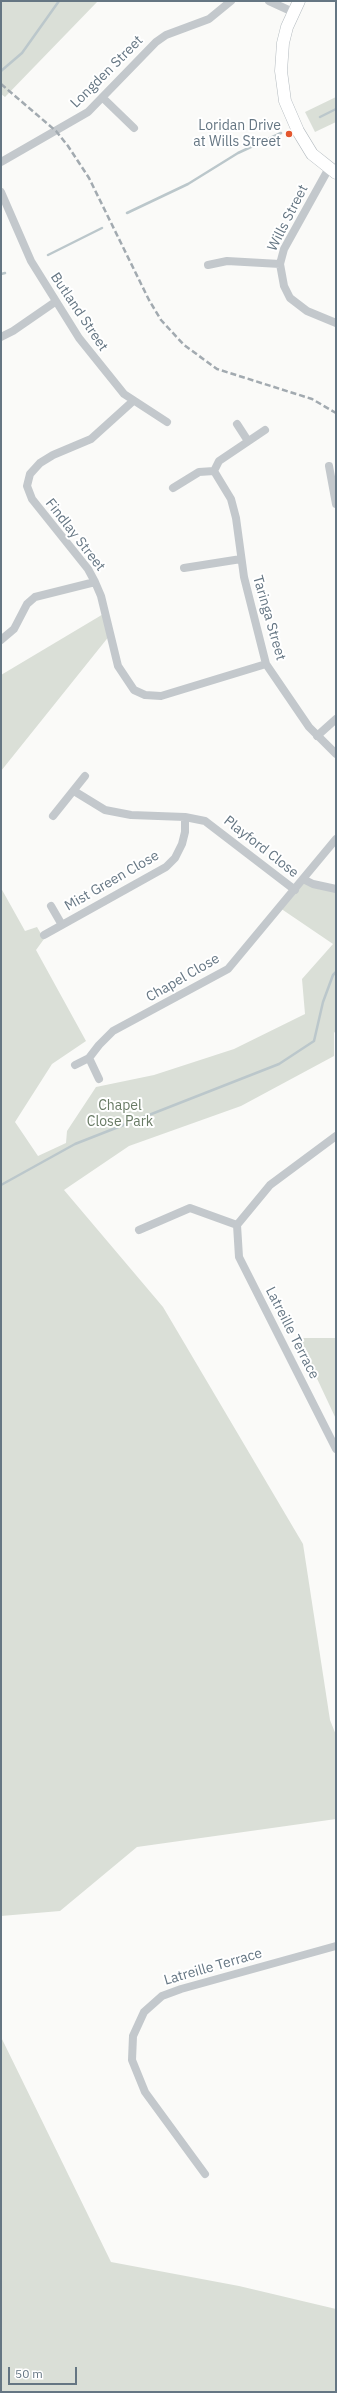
<!DOCTYPE html>
<html>
<head>
<meta charset="utf-8">
<style>
  body { margin:0 }
  #map { position:relative; width:337px; height:2393px; overflow:hidden; background:#fafaf8; font-family:"IBM Plex Sans",sans-serif }
  canvas { display:block }
  .frame { position:absolute; inset:0; border:2px solid #657683; pointer-events:none }
  .scale { position:absolute; left:8px; top:2367px; width:69px; height:18px; box-sizing:border-box; border:2px solid #657683; border-top:0; padding-left:5px; font-size:12px; line-height:14px; white-space:nowrap; color:#657683; -webkit-text-stroke:3px #fff; paint-order:stroke }
</style>
</head>
<body>
<div id="map">
<canvas width="337" height="2393"></canvas>
<div class="frame"></div>
<div class="scale">50 m</div>
</div>
<script>
const context = document.querySelector('canvas').getContext('2d');
context.lineJoin = 'round';
function fill(path, color) { context.fillStyle = color; context.fill(path, 'evenodd'); }
const poly = rows => new Path2D(rows.map(r => 'M' + r).join(''));
function stroke(path, color, width, dash) { context.strokeStyle = color; context.lineWidth = width; context.lineCap = dash ? 'butt' : 'round'; context.setLineDash(dash || []); context.stroke(path); }
function drawText(font, color, halo, rows, align = 'center') {
  context.font = font + ' "IBM Plex Sans",sans-serif'; context.lineWidth = 4; context.setLineDash([]); context.textBaseline = 'middle'; context.strokeStyle = halo; context.fillStyle = color; for (const [text, x, y, turn = 0] of rows) {
    context.save(); context.translate(x, y); context.rotate((+turn || 0) * Math.PI / 180); context.textAlign = isNaN(turn) ? turn : align; if (halo) context.strokeText(text, 0, 0); context.fillText(text, 0, 0); context.restore();
  }
}
const green = poly([
  [1,1,98,1,5,97,1,94],
  [336,97,336,122,315,132,305,112],
  [105,613,110,635,1,771,1,675],
  [303,879,336,888,336,1030,334,1033,334,1056,241,1106,129,1146,64,1190,163,1307,303,1544,330,1720,336,1735,336,1819,137,1847,60,1911,1,1916,1,888,25,931,37,927,44,939,36,950,86,1041,52,1064,15,1122,38,1156,66,1143,67,1131,96,1087,154,1075,234,1049,305,1014,302,979,333,944,280,908],
  [298,1338,336,1338,336,1419],
  [1,2037,111,2262,239,2286,336,2309,336,2392,1,2392]
]);
const stream = poly([
  [1,71,22,53,59,1],
  [320,117,336,109],
  [127,213,188,184,238,153,281,133],
  [48,255,102,228],
  [1,274,5,273],
  [1,1185,75,1144,279,1064,314,1041,323,1002,333,975,336,972]
]);
const street = poly([
  [269,1,293,12],
  [103,98,134,128],
  [1,162,88,112,156,42,166,35,209,19,231,1],
  [329,168,284,249,280,264,284,286,290,298,307,311,336,323],
  [1,192,31,261,79,338,124,394,167,422],
  [208,265,227,261,280,264],
  [1,337,13,331,55,302],
  [132,402,91,439,53,455,40,463,30,474,27,486,32,499,88,569,95,582,101,596,118,666,134,690,145,695,161,696,266,664],
  [237,424,248,441],
  [265,430,219,461,214,471,231,499,236,518,244,577,266,664,309,727,336,754],
  [329,466,336,504],
  [173,488,199,472,214,471],
  [184,568,241,559],
  [1,640,14,629,27,604,35,597,95,582],
  [317,736,336,719],
  [74,791,105,810,131,815,185,817,205,821,295,890],
  [53,816,85,776],
  [303,879,313,884,336,889],
  [51,906,62,925],
  [44,935,166,867,175,858,182,844,185,832,185,817],
  [89,1058,99,1079],
  [75,1065,89,1058,99,1045,113,1031,228,969,336,839],
  [237,1225,239,1257,336,1449],
  [237,1225,270,1185,336,1136],
  [139,1230,190,1208,237,1225],
  [205,2174,145,2092,132,2060,133,2036,144,2012,162,1996,181,1989,336,1946]
]);
const secondary = poly([
  [299,1,287,27,283,43,281,71,285,101,298,131,312,154,336,173]
]);
const rail = poly([
  [1,84,56,131,68,146,89,178,149,300,161,320,184,345,217,369,312,399,336,413]
]);
const markers = [
  [289,134,4,"#e4572e"]
];
const streetNames = [
  ["Longden Street",107,72,-45],
  ["Wills Street",288,218,-63],
  ["Butland Street",79,312,56],
  ["Findlay Street",75,535,52],
  ["Taringa Street",269,618,74],
  ["Playford Close",261,847,38],
  ["Mist Green Close",112,881,-30],
  ["Chapel Close",183,978,-30],
  ["Latreille Terrace",292,1333,63],
  ["Latreille Terrace",213,1967,-16]
];
const poiNames = [
  ["Loridan Drive",281,126],
  ["at Wills Street",281,142]
];
const parkNames = [
  ["Chapel",120,1106],
  ["Close Park",120,1122]
];
fill(green, '#dadfd7');
stroke(stream, '#bbc7cb', 2.5);
stroke(secondary, '#b3babf', 13);
stroke(street, '#c3c8cc', 8);
stroke(secondary, '#fff', 12);
stroke(rail, '#a2aab0', 2.5, [6, 3]);
for (const [x, y, r, color] of markers) { const dot = new Path2D(); dot.arc(x, y, r, 0, 2 * Math.PI); context.fillStyle = color; context.fill(dot); stroke(dot, '#fff', 1.5); }
drawText('14px', '#657683', '#fff', streetNames);
drawText('14px', '#657683', '#fff', poiNames, 'right');
drawText('14px', '#687a64', '#fff', parkNames);
</script>
</body>
</html>
